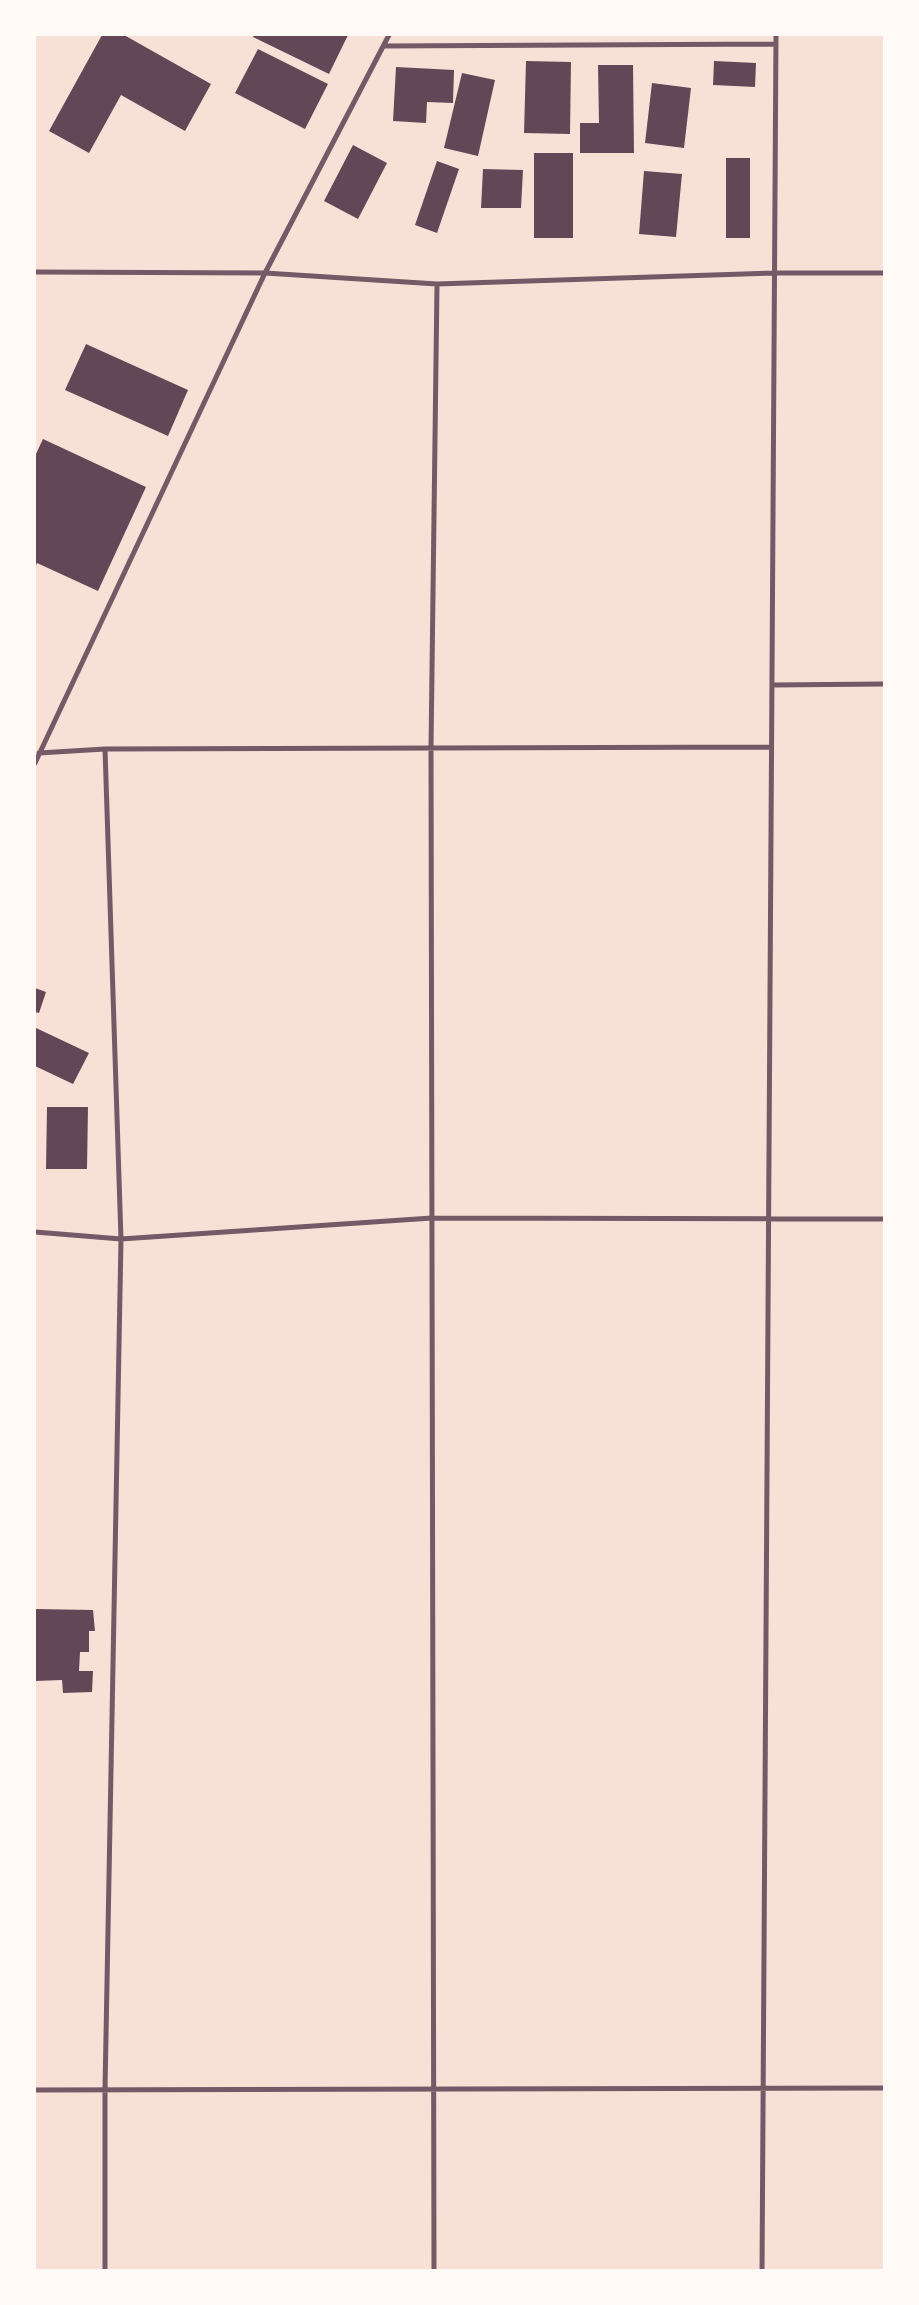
<!DOCTYPE html>
<html>
<head>
<meta charset="utf-8">
<style>
  body { margin:0 }
  #map { position:relative; width:919px; height:2305px; overflow:hidden; background:#f7e1d7; font-family:"Noto Sans",sans-serif }
  canvas { display:block }
  .frame { position:absolute; inset:0; border:36px solid #fffaf5; pointer-events:none }
</style>
</head>
<body>
<div id="map">
<canvas width="919" height="2305"></canvas>
<div class="frame"></div>
</div>
<script>
const context = document.querySelector('canvas').getContext('2d');
context.lineJoin = 'round';
function fill(path, color) { context.fillStyle = color; context.fill(path, 'evenodd'); }
const poly = rows => new Path2D(rows.map(r => 'M' + r).join(''));
function stroke(path, color, width, dash) { context.strokeStyle = color; context.lineWidth = width; context.lineCap = dash ? 'butt' : 'round'; context.setLineDash(dash || []); context.stroke(path); }
const building = poly([
  [102,35,124,35,211,84,185,131,121,95,89,153,49,131],
  [254,35,348,35,329,74,253,37],
  [258,49,328,84,305,129,235,93],
  [526,61,571,62,570,134,524,133],
  [714,61,756,63,755,87,713,85],
  [598,65,633,65,634,153,580,153,580,123,599,123],
  [396,67,454,70,453,103,427,102,426,123,393,121],
  [462,73,495,80,478,156,444,148],
  [652,83,691,88,684,148,645,143],
  [353,145,387,163,358,219,324,201],
  [534,153,573,153,573,238,534,238],
  [726,158,750,158,750,238,726,238],
  [437,161,459,169,437,233,415,225],
  [483,169,523,170,521,208,481,208],
  [644,171,682,174,676,237,639,234],
  [86,344,188,390,168,436,65,390],
  [43,439,146,487,98,591,37,563,35,568,35,456],
  [35,988,46,992,39,1013,35,1012],
  [36,1028,89,1053,73,1084,35,1066],
  [47,1107,88,1107,87,1169,46,1169],
  [35,1609,93,1610,95,1631,89,1631,89,1652,80,1652,79,1671,93,1671,92,1692,63,1693,62,1680,35,1681]
]);
const minor = poly([
  [385,46,776,44],
  [35,272,265,273,437,284,774,273,884,273],
  [772,685,884,684],
  [39,753,105,749,771,747],
  [35,763,265,273,389,35],
  [35,1232,121,1239,432,1218,884,1219],
  [35,2090,884,2088],
  [105,2270,105,2089,121,1239,105,749],
  [434,2270,431,748,437,284],
  [762,2270,776,35]
]);
fill(building, '#644757');
stroke(minor, '#755966', 5);
</script>
</body>
</html>
